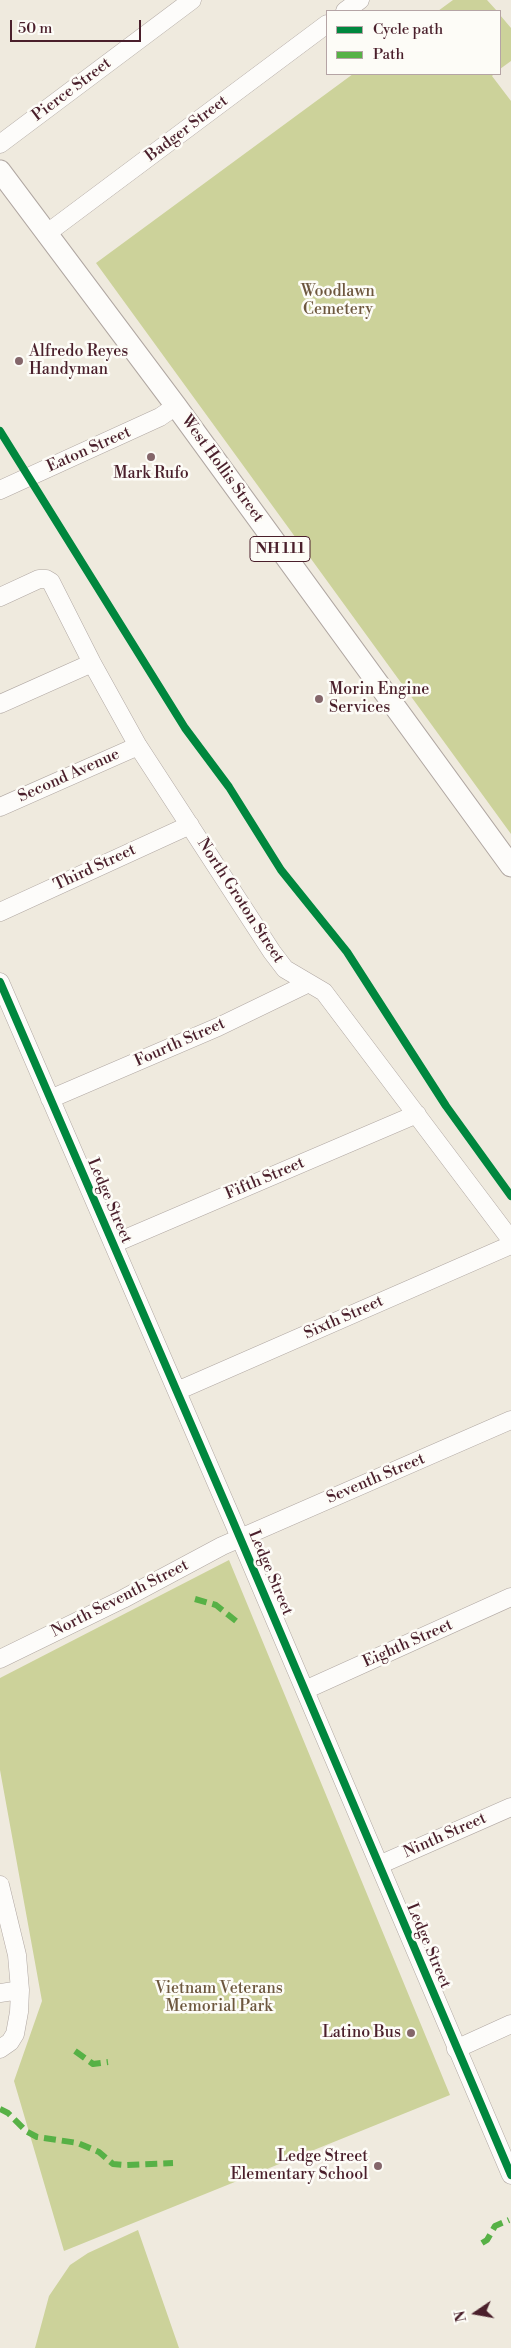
<!DOCTYPE html>
<html>
<head>
<meta charset="utf-8">
<style>
  body { margin:0 }
  #map { position:relative; width:511px; height:2348px; overflow:hidden; background:#efeade; font-family:"Libre Bodoni",serif }
  canvas { display:block }
  .legend { position:absolute; left:326px; top:10px; width:175px; height:65px; box-sizing:border-box; background:#fdfcf7; border:1px solid #b5a4a5; margin:0; padding:6px 9px; list-style:none; font-size:15px; color:#4a1f2b }
  .legend li { display:flex; align-items:center; gap:10px; height:25px }
  .legend b { width:25px; border:1px solid #b5a4a5 }
  .north { position:absolute; left:451px; top:2288px; width:50px; height:50px; -webkit-text-stroke:4px #fdfcf7; paint-order:stroke; rotate:258deg; font-size:14px; font-weight:700; line-height:20px; text-align:center; color:#4a1f2b }
  .north::after { content:''; display:block; margin:auto; width:18px; height:22px; background:#4a1f2b; clip-path:polygon(50% 0,100% 100%,50% 72%,0 100%) }
  .scale { position:absolute; left:10px; top:20px; width:131px; height:22px; box-sizing:border-box; border:2px solid #4a1f2b; border-top:0; padding-left:6px; font-size:15px; line-height:18px; white-space:nowrap; color:#4a1f2b; -webkit-text-stroke:4px #fdfcf7; paint-order:stroke }
</style>
</head>
<body>
<div id="map">
<canvas width="511" height="2348"></canvas>
<ul class="legend">
<li><b style="height:6px;background:#00873e"></b>Cycle path</li>
<li><b style="height:6px;background:#57b146"></b>Path</li>
</ul>
<div class="north">N</div>
<div class="scale">50 m</div>
</div>
<script>
const context = document.querySelector('canvas').getContext('2d');
context.lineJoin = 'round';
function fill(path, color) { context.fillStyle = color; context.fill(path, 'evenodd'); }
const poly = rows => new Path2D(rows.map(r => 'M' + r).join(''));
function stroke(path, color, width, dash) { context.strokeStyle = color; context.lineWidth = width; context.lineCap = dash ? 'butt' : 'round'; context.setLineDash(dash || []); context.stroke(path); }
function drawText(font, color, halo, rows, align = 'center') {
  context.font = font + ' "Libre Bodoni",serif'; context.lineWidth = 5; context.setLineDash([]); context.textBaseline = 'middle'; context.strokeStyle = halo; context.fillStyle = color; for (const [text, x, y, turn = 0] of rows) {
    context.save(); context.translate(x, y); context.rotate((+turn || 0) * Math.PI / 180); context.textAlign = isNaN(turn) ? turn : align; if (halo) context.strokeText(text, 0, 0); context.fillText(text, 0, 0); context.restore();
  }
}
const green = poly([
  [453,0,487,0,497,11,438,11],
  [500,15,511,28,511,61,500,69],
  [353,74,494,74,492,76,511,101,511,834,96,263],
  [229,1560,450,2095,64,2251,14,2081,42,2001,0,1770,0,1678],
  [138,2230,179,2348,35,2348,49,2296,70,2265,88,2253]
]);
const minor = poly([
  [345,11,360,0],
  [0,144,192,0],
  [46,234,327,24],
  [0,490,160,417,176,406],
  [0,597,39,579,46,579,51,582,92,663,138,746,272,952,285,969,324,992,511,1240],
  [0,704,92,663],
  [0,807,138,746],
  [0,912,190,825],
  [0,982,232,1519,511,2175],
  [50,1099,218,1027,309,983],
  [113,1244,417,1114],
  [177,1391,511,1245],
  [0,1659,123,1599,222,1546,511,1420],
  [305,1690,511,1597],
  [379,1865,511,1807],
  [0,1885,17,1955,20,1990,19,2012,15,2034,10,2042,0,2049],
  [0,1993,20,1990],
  [456,2049,511,2024]
]);
const major = poly([
  [0,171,176,406,511,866]
]);
const quiet = poly([
  [195,1599,216,1605,236,1621],
  [75,2051,93,2064,108,2062],
  [0,2109,8,2113,26,2131,37,2137,78,2143,99,2152,113,2164,125,2165,173,2163],
  [482,2243,487,2240,495,2226,509,2220]
]);
const cycleway = poly([
  [0,431,185,728,229,787,281,870,347,952,446,1106,511,1196],
  [0,982,232,1519,511,2175]
]);
const markers = [
  [19,361,5,"#84666a"],
  [151,457,5,"#84666a"],
  [319,699,5,"#84666a"],
  [411,2033,5,"#84666a"],
  [378,2166,5,"#84666a"]
];
const shields = [
  [280,549,60]
];
const shieldNames = [
  ["NH 111",280,549]
];
const streetNames = [
  ["Pierce Street",72,90,-37],
  ["Badger Street",187,129,-37],
  ["Eaton Street",89,450,-24],
  ["West Hollis Street",222,469,54],
  ["Second Avenue",69,776,-24],
  ["Third Street",95,868,-25],
  ["North Groton Street",240,901,57],
  ["Fourth Street",180,1043,-24],
  ["Fifth Street",265,1179,-23],
  ["Ledge Street",109,1201,67],
  ["Sixth Street",344,1318,-24],
  ["Seventh Street",376,1479,-23],
  ["Ledge Street",270,1573,67],
  ["North Seventh Street",120,1599,-27],
  ["Eighth Street",408,1644,-24],
  ["Ninth Street",445,1836,-24],
  ["Ledge Street",428,1946,67]
];
const parkNames = [
  ["Woodlawn",338,292],
  ["Cemetery",338,310],
  ["Vietnam Veterans",219,1989],
  ["Memorial Park",219,2007]
];
const poiNames = [
  ["Alfredo Reyes",29,352],
  ["Handyman",29,370],
  ["Mark Rufo",151,474,"center"],
  ["Morin Engine",329,690],
  ["Services",329,708],
  ["Latino Bus",401,2033,"right"],
  ["Ledge Street",368,2157,"right"],
  ["Elementary School",368,2175,"right"]
];
fill(green, '#ccd29a');
stroke(minor, '#b0a7a2', 19);
stroke(major, '#b0a7a2', 23);
stroke(minor, '#fdfcfa', 18);
stroke(major, '#fdfcfa', 21);
stroke(quiet, '#57b146', 6, [12, 6]);
stroke(cycleway, '#00873e', 8);
for (const [x, y, r, color] of markers) { const dot = new Path2D(); dot.arc(x, y, r, 0, 2 * Math.PI); context.fillStyle = color; context.fill(dot); stroke(dot, '#fdfcf7', 2); }
for (const [x, y, w] of shields) { const box = new Path2D(); box.roundRect(x - w / 2, y - 12.5, w, 25, 4); context.fillStyle = '#fdfcf7'; context.fill(box); stroke(box, '#4a1f2b', 1); }
drawText('bold 15px', '#4a1f2b', null, shieldNames);
drawText('16px', '#4a1f2b', '#fdfcf7', streetNames);
drawText('16px', '#6d573e', '#fdfcf7', parkNames);
drawText('16px', '#4a1f2b', '#fdfcf7', poiNames, 'left');
</script>
</body>
</html>
